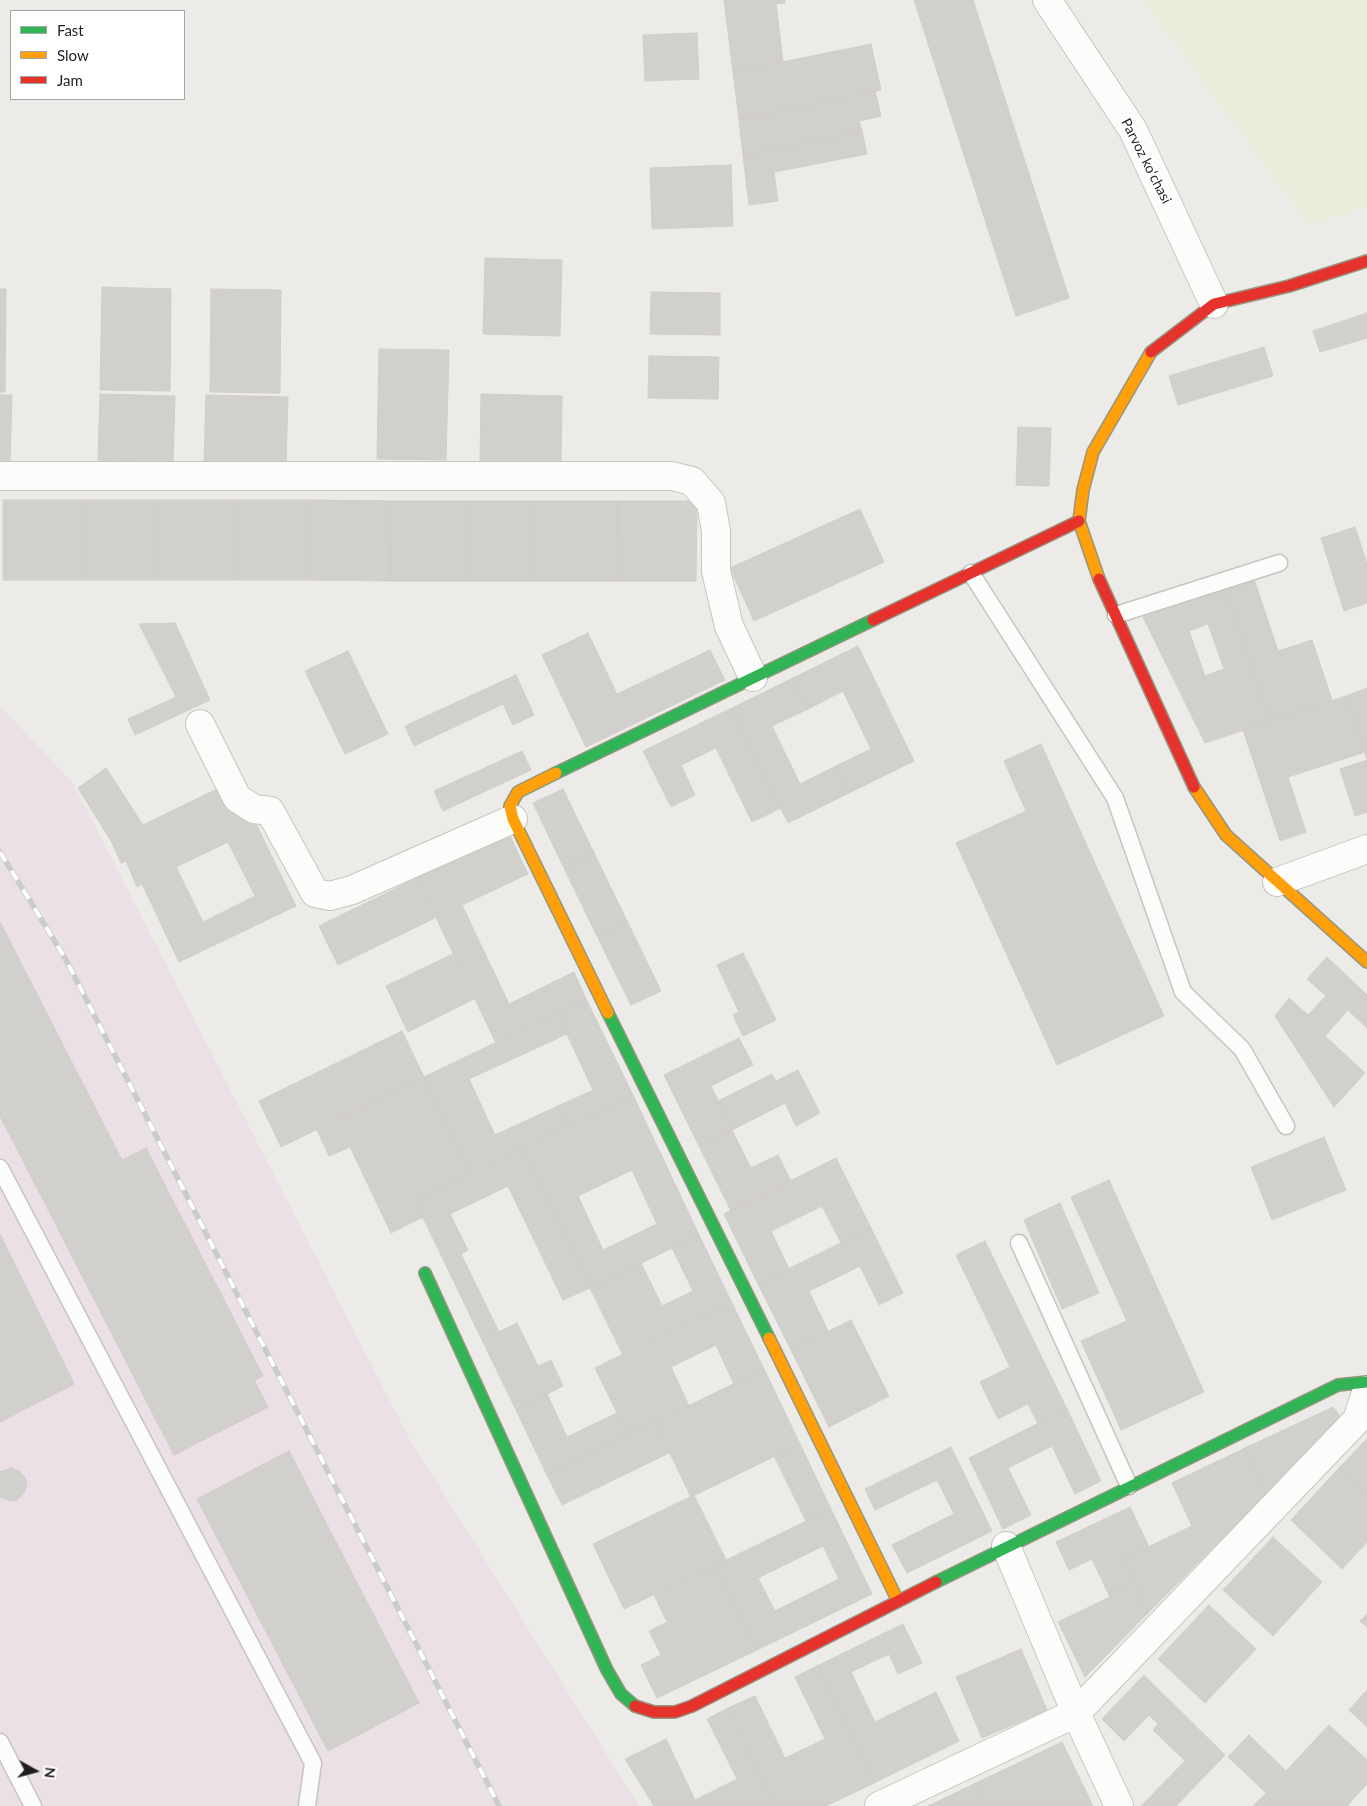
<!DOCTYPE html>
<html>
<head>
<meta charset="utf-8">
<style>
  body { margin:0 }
  #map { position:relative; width:1367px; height:1806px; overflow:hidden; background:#edebe7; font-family:Lato,sans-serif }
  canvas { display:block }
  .legend { position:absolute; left:10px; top:10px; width:175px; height:90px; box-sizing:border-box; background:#fff; border:1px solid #a5a5a5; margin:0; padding:6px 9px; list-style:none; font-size:15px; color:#1f1f1f }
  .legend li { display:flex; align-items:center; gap:10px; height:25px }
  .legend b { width:25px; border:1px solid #a5a5a5 }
  .north { position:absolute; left:10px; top:1746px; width:50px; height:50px; -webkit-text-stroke:4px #fff; paint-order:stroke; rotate:97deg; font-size:14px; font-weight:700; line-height:20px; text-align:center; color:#1f1f1f }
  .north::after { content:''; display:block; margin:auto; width:18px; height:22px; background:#1f1f1f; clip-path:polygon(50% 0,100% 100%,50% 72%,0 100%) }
</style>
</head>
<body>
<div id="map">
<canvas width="1367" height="1806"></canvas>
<ul class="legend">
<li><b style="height:6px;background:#30b455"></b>Fast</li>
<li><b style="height:6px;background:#ff9f0a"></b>Slow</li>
<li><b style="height:6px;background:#e5322d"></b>Jam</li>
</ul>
<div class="north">N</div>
</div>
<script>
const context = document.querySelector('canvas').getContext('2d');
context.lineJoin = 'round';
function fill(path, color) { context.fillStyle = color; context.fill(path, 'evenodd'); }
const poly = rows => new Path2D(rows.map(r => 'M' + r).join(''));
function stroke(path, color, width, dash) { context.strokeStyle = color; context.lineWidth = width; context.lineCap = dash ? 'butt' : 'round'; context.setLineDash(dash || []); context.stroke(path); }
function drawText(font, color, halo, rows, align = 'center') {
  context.font = font + ' Lato,sans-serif'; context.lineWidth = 4.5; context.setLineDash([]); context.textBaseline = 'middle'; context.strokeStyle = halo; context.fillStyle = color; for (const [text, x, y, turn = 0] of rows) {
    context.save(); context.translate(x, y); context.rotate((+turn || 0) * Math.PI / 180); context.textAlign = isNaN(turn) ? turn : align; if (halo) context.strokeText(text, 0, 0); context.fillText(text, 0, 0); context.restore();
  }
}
const industrial = poly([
  [0,706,73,783,410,1440,639,1806,0,1806]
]);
const farmland = poly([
  [1143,0,1367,0,1367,207,1309,225]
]);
const building = poly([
  [724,0,785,0,785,3,776,4,783,61,733,72,724,0],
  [914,0,973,0,1069,298,1016,316,914,0],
  [697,33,699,79,645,81,643,35,697,33],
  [871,44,881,90,739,120,733,72,871,44],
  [875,91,881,116,859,121,862,131,743,155,739,120,875,91],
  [862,131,867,154,774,172,778,201,749,205,743,155,862,131],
  [731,165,733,226,652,229,650,168,731,165],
  [485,258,562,260,560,336,483,334,485,258],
  [102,287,171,289,170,391,100,390,102,287],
  [0,289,6,289,5,392,0,392,0,289],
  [211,289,281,290,280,393,210,392,211,289],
  [651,292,720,293,720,335,650,334,651,292],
  [1367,313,1367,338,1320,352,1313,331,1367,313],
  [1264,347,1273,376,1178,405,1169,376,1264,347],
  [379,349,449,350,446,460,377,459,379,349],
  [649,356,719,357,718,399,648,398,649,356],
  [100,394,175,396,173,463,98,460,100,394],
  [481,394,562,396,561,464,480,463,481,394],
  [0,395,12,395,10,462,0,462,0,395],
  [206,395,288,397,286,465,204,463,206,395],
  [1018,427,1051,428,1049,486,1016,485,1018,427],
  [3,500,83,500,83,580,3,580,3,500],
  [83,500,158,500,158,580,83,580,83,500],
  [158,500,235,500,234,580,158,580,158,500],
  [235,500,311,500,311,580,234,580,235,500],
  [311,500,392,501,391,581,311,580,311,500],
  [392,501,465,501,465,581,391,581,392,501],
  [465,501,533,501,533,581,465,581,465,501],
  [533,501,617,501,616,581,533,581,533,501],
  [617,501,697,501,696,581,616,581,617,501],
  [860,509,884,562,754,621,730,568,860,509],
  [1355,527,1367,564,1367,603,1344,611,1321,538,1355,527],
  [1254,579,1278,651,1312,640,1332,700,1271,721,1226,589,1254,579],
  [1226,589,1271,721,1205,743,1143,617,1226,589],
  [1208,624,1224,669,1205,676,1189,631,1208,624],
  [175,623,210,700,135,735,128,719,176,697,139,624,175,623],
  [588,633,617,694,710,650,725,680,586,747,542,655,588,633],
  [858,646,914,761,849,793,836,766,871,749,843,691,808,709,793,678,858,646],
  [348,651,388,734,345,754,305,671,348,651],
  [516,675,534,715,513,725,503,704,414,746,405,726,516,675],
  [793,678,808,709,772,726,800,784,836,766,849,793,788,823,732,708,793,678],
  [1367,688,1367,759,1346,696,1367,688],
  [1346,696,1365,752,1288,777,1306,832,1280,841,1243,730,1346,696],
  [732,708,781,808,752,822,716,748,681,765,695,795,671,807,643,751,732,708],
  [1041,744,1164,1016,1057,1065,956,843,1026,811,1004,761,1041,744],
  [522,751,531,770,443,811,434,791,522,751],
  [1367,760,1367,812,1355,816,1340,769,1367,760],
  [106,768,143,825,219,788,257,826,296,906,179,962,142,884,137,887,126,861,121,863,111,841,78,788,106,768],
  [228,842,255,896,203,922,176,867,228,842],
  [563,789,594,853,564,868,533,803,563,789],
  [509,834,528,874,462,905,509,1004,574,972,586,999,496,1043,417,878,509,834],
  [594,853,627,921,597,936,564,868,594,853],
  [417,878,435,918,338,965,319,926,417,878],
  [627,921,661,991,631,1005,597,936,627,921],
  [0,922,122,1160,146,1148,263,1376,254,1380,268,1407,174,1455,0,1116,0,922],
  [743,953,776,1020,743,1036,733,1015,739,1012,717,965,743,953],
  [453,954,474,999,408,1032,386,986,453,954],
  [1327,957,1367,995,1367,1028,1348,1010,1325,1036,1365,1073,1334,1107,1275,1016,1289,998,1308,1015,1326,996,1307,979,1327,957],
  [586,999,633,1095,568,1126,558,1106,593,1090,557,1013,586,999],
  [557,1013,567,1034,469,1079,495,1135,558,1106,568,1126,471,1174,424,1077,557,1013],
  [402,1031,424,1077,281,1147,259,1101,402,1031],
  [739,1038,753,1065,711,1086,732,1130,699,1146,664,1075,739,1038],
  [798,1070,820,1113,796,1126,785,1103,732,1130,718,1101,772,1074,776,1081,798,1070],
  [424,1077,471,1174,415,1201,423,1217,391,1233,350,1147,329,1156,317,1130,424,1077],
  [633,1095,699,1235,590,1288,523,1148,633,1095],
  [632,1170,657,1224,603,1250,578,1196,632,1170],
  [732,1130,751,1168,778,1155,791,1181,731,1211,699,1146,732,1130],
  [1324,1137,1346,1190,1272,1220,1251,1167,1324,1137],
  [523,1148,590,1288,563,1300,508,1186,450,1214,468,1250,461,1254,499,1332,482,1340,415,1201,523,1148],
  [836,1158,871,1228,841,1243,822,1206,771,1231,789,1269,758,1284,724,1214,836,1158],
  [1109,1180,1204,1392,1121,1430,1081,1341,1127,1321,1071,1197,1109,1180],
  [1060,1203,1099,1293,1062,1309,1024,1220,1060,1203],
  [871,1228,903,1293,879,1305,860,1266,809,1291,828,1331,791,1350,758,1284,871,1228],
  [0,1234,74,1384,0,1422,0,1234],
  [699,1235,731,1301,623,1355,590,1288,641,1263,662,1306,693,1291,672,1248,699,1235],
  [985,1241,1067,1409,1038,1424,1028,1404,998,1419,980,1382,1010,1367,956,1255,985,1241],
  [731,1301,764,1369,734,1384,716,1345,671,1367,689,1406,628,1435,595,1368,731,1301],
  [851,1320,889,1396,829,1427,791,1350,851,1320],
  [517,1323,538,1366,551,1360,563,1386,516,1410,482,1340,517,1323],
  [764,1369,800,1444,691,1497,655,1422,764,1369],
  [547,1394,567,1437,617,1413,628,1435,547,1475,516,1410,547,1394],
  [1333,1407,1342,1419,1266,1494,1245,1448,1333,1407],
  [1067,1409,1101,1481,1075,1494,1052,1446,1008,1468,1031,1515,1003,1529,969,1458,1067,1409],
  [655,1422,669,1453,562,1505,547,1475,655,1422],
  [1367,1439,1367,1495,1339,1468,1367,1439],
  [800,1444,831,1509,806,1521,774,1456,800,1444],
  [951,1447,992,1531,907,1573,892,1545,954,1514,937,1480,875,1510,865,1489,951,1447],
  [1245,1448,1266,1494,1148,1613,1123,1559,1192,1526,1172,1483,1245,1448],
  [289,1451,419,1703,328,1751,197,1499,289,1451],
  [11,1468,19,1471,25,1478,27,1486,23,1494,17,1500,10,1501,0,1497,0,1472,11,1468],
  [1339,1468,1367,1495,1367,1542,1342,1569,1291,1520,1339,1468],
  [694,1495,726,1560,624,1609,593,1544,694,1495],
  [1130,1507,1149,1547,1123,1559,1133,1581,1108,1593,1092,1559,1069,1570,1056,1542,1130,1507],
  [831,1509,872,1594,757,1650,716,1565,831,1509],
  [823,1546,839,1579,775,1611,758,1578,823,1546],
  [1273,1537,1322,1582,1273,1636,1223,1590,1273,1537],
  [716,1565,757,1650,657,1698,641,1665,661,1655,649,1631,667,1622,654,1595,716,1565],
  [1133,1581,1148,1613,1085,1677,1058,1622,1110,1597,1108,1593,1133,1581],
  [1209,1605,1256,1649,1205,1703,1158,1659,1209,1605],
  [1367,1614,1367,1627,1360,1621,1367,1614],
  [903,1624,922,1663,898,1674,889,1654,851,1672,875,1722,936,1692,959,1741,874,1783,817,1666,903,1624],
  [1021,1649,1047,1710,982,1738,956,1677,1021,1649],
  [817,1666,874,1783,826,1806,776,1806,728,1708,755,1696,785,1758,825,1739,795,1677,817,1666],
  [1144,1675,1225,1755,1176,1806,1141,1806,1185,1761,1153,1730,1158,1724,1149,1715,1124,1741,1102,1719,1144,1675],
  [1367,1690,1367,1727,1349,1710,1367,1690],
  [728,1708,776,1806,698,1806,695,1800,737,1779,707,1719,728,1708],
  [1329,1725,1367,1760,1367,1784,1347,1806,1280,1806,1228,1757,1249,1735,1286,1771,1329,1725],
  [666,1739,695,1800,698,1806,654,1806,625,1759,666,1739],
  [1062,1742,1093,1806,987,1806,976,1783,1062,1742],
  [976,1783,987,1806,928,1806,976,1783],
  [1266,1793,1280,1806,1253,1806,1266,1793]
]);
const lane = poly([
  [971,573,1115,798,1183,992,1242,1049,1286,1126],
  [1116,615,1279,563],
  [0,1168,313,1763,307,1806],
  [1019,1243,1129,1486],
  [0,1742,33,1806]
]);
const street = poly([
  [1047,0,1133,130,1214,304],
  [0,476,672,476,692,481,711,503,716,531,716,571,729,626,753,677],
  [200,724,237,798,254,809,270,811,315,893,330,896,352,890,513,819],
  [1277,882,1367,849],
  [1006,1546,1076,1713,1119,1806],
  [879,1806,1076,1713,1357,1420,1367,1390]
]);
const fast = poly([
  [556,773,873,620],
  [608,1013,769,1338],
  [425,1273,607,1670,621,1694,635,1706],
  [936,1582,1338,1385,1367,1382]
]);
const slow = poly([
  [1099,579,1079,521,1083,490,1093,452,1151,352],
  [556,773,518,792,510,806,513,819,608,1013],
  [1194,787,1226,835,1367,962],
  [769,1338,898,1601]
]);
const jam = poly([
  [1151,352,1214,304,1289,286,1367,261],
  [1099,579,1194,787],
  [873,620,1079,521],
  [635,1706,654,1712,675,1712,692,1706,936,1582]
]);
const rail = poly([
  [0,852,65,958,499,1806]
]);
const streetNames = [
  ["Parvoz koʻchasi",1146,161,63]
];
fill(industrial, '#eae0e6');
fill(farmland, '#ececdb');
fill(building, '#d2d0cd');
stroke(building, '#d0cdc9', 1);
stroke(lane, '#c6c5c3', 19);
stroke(street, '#c6c5c3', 30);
stroke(fast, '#949680', 14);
stroke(slow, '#949680', 14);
stroke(jam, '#949680', 14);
stroke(lane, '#fcfcfb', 16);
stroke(street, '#fcfcfb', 28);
stroke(fast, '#30b455', 11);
stroke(slow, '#ff9f0a', 11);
stroke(jam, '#e5322d', 11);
stroke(rail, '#cbcbca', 5.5);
stroke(rail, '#fff', 4, [11]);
drawText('14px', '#1f1f1f', '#fff', streetNames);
</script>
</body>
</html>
